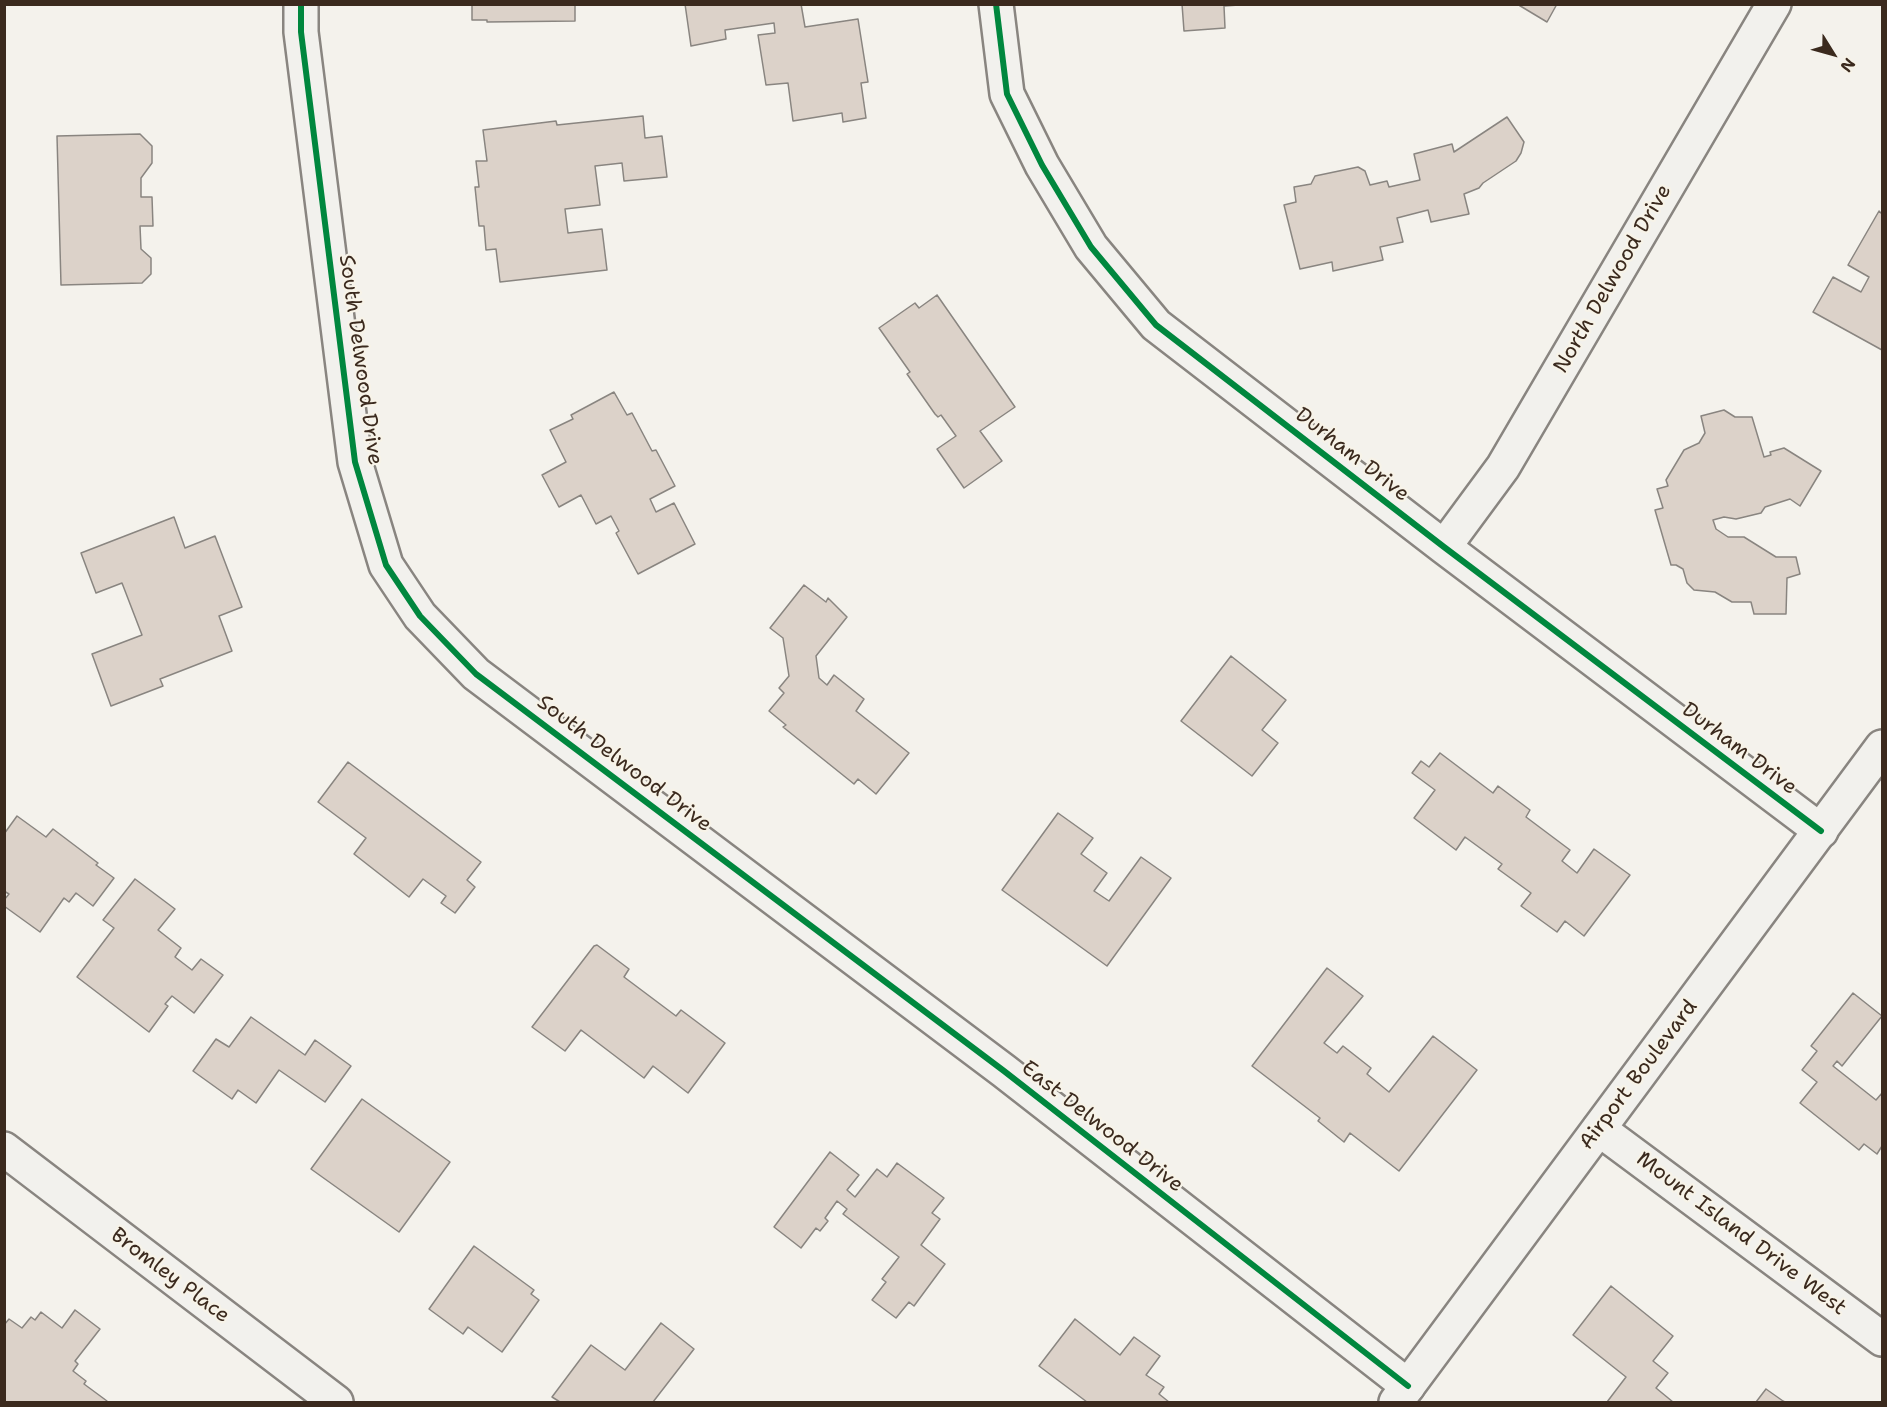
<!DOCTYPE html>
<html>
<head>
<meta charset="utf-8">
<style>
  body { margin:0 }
  #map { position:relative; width:1887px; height:1407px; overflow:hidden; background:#f4f2ec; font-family:"Shantell Sans",sans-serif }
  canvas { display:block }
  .frame { position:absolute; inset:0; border:6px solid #3b2a1e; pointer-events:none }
  .north { position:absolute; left:1803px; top:24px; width:60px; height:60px; -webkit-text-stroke:4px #f7f3e8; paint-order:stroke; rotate:127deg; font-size:16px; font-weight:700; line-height:24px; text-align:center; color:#3b2a1e }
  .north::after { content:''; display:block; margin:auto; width:21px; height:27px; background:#3b2a1e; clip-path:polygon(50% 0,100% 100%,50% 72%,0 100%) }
</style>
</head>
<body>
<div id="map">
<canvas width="1887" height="1407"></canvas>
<div class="frame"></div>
<div class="north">N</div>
</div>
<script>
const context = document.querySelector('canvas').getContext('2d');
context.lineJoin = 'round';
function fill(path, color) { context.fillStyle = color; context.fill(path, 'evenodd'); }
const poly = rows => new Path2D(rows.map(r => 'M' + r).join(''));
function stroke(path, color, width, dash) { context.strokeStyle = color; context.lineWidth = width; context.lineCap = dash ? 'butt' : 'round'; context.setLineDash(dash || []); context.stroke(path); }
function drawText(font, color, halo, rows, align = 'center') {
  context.font = font + ' "Shantell Sans",sans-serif'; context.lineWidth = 4.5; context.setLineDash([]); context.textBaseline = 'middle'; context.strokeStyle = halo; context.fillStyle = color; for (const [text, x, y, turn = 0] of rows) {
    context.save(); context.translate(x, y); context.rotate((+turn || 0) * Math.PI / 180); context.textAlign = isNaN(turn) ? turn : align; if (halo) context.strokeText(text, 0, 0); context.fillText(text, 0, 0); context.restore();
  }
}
const building = poly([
  [472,4,575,4,575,21,487,22,487,20,472,20,472,4],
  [685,4,801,4,805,27,858,19,868,82,861,83,866,118,843,122,842,113,793,121,788,83,766,85,758,35,775,33,774,23,725,30,726,39,691,46,685,4],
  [1182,4,1239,4,1239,5,1224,6,1225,28,1184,31,1182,4],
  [1517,4,1557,4,1547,22,1517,4],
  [643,116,645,138,662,136,667,177,624,181,622,163,595,166,600,205,565,209,568,233,602,229,607,270,500,282,496,249,486,250,484,226,479,226,475,187,479,187,476,161,487,161,483,130,556,121,557,125,643,116],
  [1507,117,1524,142,1521,153,1516,161,1483,183,1479,188,1464,194,1469,214,1431,222,1428,210,1397,218,1403,242,1380,247,1383,260,1333,271,1332,262,1300,269,1284,205,1296,202,1294,187,1311,184,1315,176,1358,167,1365,171,1370,185,1387,181,1389,187,1420,180,1414,154,1452,144,1454,152,1507,117],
  [140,134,152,146,152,163,141,178,141,197,152,197,153,226,140,226,141,249,151,258,151,274,142,283,61,285,57,136,140,134],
  [1879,211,1882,214,1882,350,1813,312,1833,277,1861,292,1869,277,1848,265,1879,211],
  [937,295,1015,407,980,431,1002,461,964,488,937,449,956,436,941,415,938,417,935,414,907,374,910,372,879,328,915,303,919,308,937,295],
  [614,392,627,415,632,413,652,451,656,450,675,486,650,499,656,512,674,503,695,544,638,574,616,533,619,531,611,516,596,524,581,495,559,507,542,475,566,462,550,430,573,419,571,415,614,392],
  [1724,410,1735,417,1752,417,1764,457,1771,455,1770,452,1784,448,1821,471,1800,506,1790,499,1765,507,1761,513,1736,519,1724,517,1713,520,1716,529,1728,537,1744,537,1776,557,1796,557,1800,574,1787,578,1786,614,1754,614,1751,602,1732,602,1715,592,1694,590,1687,583,1683,569,1676,565,1671,565,1655,510,1663,508,1657,489,1668,486,1666,480,1684,450,1699,443,1705,433,1701,416,1724,410],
  [174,517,185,548,215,536,242,607,219,616,232,651,160,679,163,686,111,706,92,654,142,635,122,583,96,593,81,553,174,517],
  [804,585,826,602,828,598,847,617,816,656,819,678,827,685,834,675,864,699,856,711,909,753,876,794,858,779,854,784,783,727,786,725,769,711,784,693,779,688,789,676,783,638,770,628,804,585],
  [1231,656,1286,700,1262,730,1278,743,1252,776,1181,721,1231,656],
  [1440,753,1493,793,1498,786,1530,810,1526,817,1570,850,1562,861,1577,873,1594,849,1630,875,1584,936,1565,921,1557,932,1521,906,1531,893,1498,869,1502,864,1465,837,1456,850,1414,818,1435,790,1412,773,1421,761,1429,767,1440,753],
  [348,762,481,862,467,880,475,887,455,913,441,903,446,896,423,879,409,897,354,854,366,838,318,802,348,762],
  [1058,813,1093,838,1081,854,1107,873,1094,891,1109,901,1141,857,1171,878,1107,966,1002,890,1058,813],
  [17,816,46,837,53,829,98,863,96,865,114,878,93,906,76,893,69,902,64,898,40,932,4,906,4,900,9,894,4,891,4,834,17,816],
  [135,879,175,909,158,930,181,948,175,957,192,970,201,959,223,975,194,1013,172,996,165,1004,168,1006,149,1032,77,977,114,928,103,920,135,879],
  [597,945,629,969,624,977,676,1016,681,1010,725,1043,688,1093,653,1066,644,1078,581,1030,565,1051,532,1027,594,946,597,945],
  [1327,968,1363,996,1324,1043,1337,1053,1343,1046,1371,1068,1367,1074,1389,1092,1433,1036,1477,1070,1399,1171,1350,1133,1344,1142,1318,1121,1320,1118,1252,1066,1327,968],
  [1853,993,1882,1016,1842,1066,1837,1061,1833,1066,1876,1100,1882,1093,1882,1146,1877,1154,1864,1144,1859,1150,1800,1103,1817,1082,1802,1070,1817,1051,1811,1046,1853,993],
  [251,1017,305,1055,315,1040,351,1066,325,1102,279,1070,256,1103,238,1090,232,1099,193,1071,216,1039,229,1047,251,1017],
  [362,1099,450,1162,399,1232,311,1169,362,1099],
  [830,1152,859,1175,847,1190,855,1197,877,1169,887,1177,897,1163,944,1198,932,1213,940,1219,921,1245,945,1264,914,1306,909,1302,896,1318,872,1300,886,1282,882,1279,899,1257,843,1214,847,1209,837,1201,825,1218,828,1221,820,1231,816,1228,801,1248,774,1227,830,1152],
  [474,1246,534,1290,531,1294,539,1300,502,1352,468,1327,463,1334,429,1309,474,1246],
  [1611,1286,1673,1336,1653,1361,1668,1373,1656,1388,1673,1402,1607,1402,1626,1377,1573,1335,1611,1286],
  [75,1310,100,1329,75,1361,78,1364,73,1371,86,1381,84,1384,107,1401,106,1402,4,1402,4,1325,9,1319,22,1328,31,1317,35,1320,41,1312,62,1328,75,1310],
  [1075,1319,1120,1355,1134,1337,1160,1356,1146,1375,1164,1387,1159,1394,1169,1402,1087,1402,1039,1366,1075,1319],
  [661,1323,694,1349,653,1402,560,1402,552,1397,591,1345,625,1370,661,1323],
  [1766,1389,1783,1401,1785,1402,1756,1402,1766,1389]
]);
const minor = poly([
  [301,4,301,32,355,462,386,565,420,616,476,674,1004,1071,1408,1386],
  [996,4,1007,94,1042,165,1091,247,1156,325,1444,547,1821,831],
  [1444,547,1503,467,1774,4],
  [1599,1129,1882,1339],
  [4,1149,336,1402]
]);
const secondary = poly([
  [1396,1402,1882,747]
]);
const cycleway = poly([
  [301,4,301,32,355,462,386,565,420,616,476,674,1004,1071,1408,1386],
  [996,4,1007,94,1042,165,1091,247,1156,325,1444,547,1821,831]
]);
const streetNames = [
  ["North Delwood Drive",1613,279,-60],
  ["South Delwood Drive",360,360,82],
  ["Durham Drive",1352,455,38],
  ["Durham Drive",1739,749,37],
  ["South Delwood Drive",624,764,37],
  ["Airport Boulevard",1639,1075,-53],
  ["East Delwood Drive",1102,1127,38],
  ["Mount Island Drive West",1741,1234,37],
  ["Bromley Place",170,1276,37]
];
fill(building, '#dcd2c9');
stroke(building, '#898580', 1.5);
stroke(minor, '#898580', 38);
stroke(secondary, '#898580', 38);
stroke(minor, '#f2f1ed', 33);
stroke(secondary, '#f2f1ed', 33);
stroke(cycleway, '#00873e', 6);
drawText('21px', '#3b2a1e', '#f7f3e8', streetNames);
</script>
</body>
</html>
